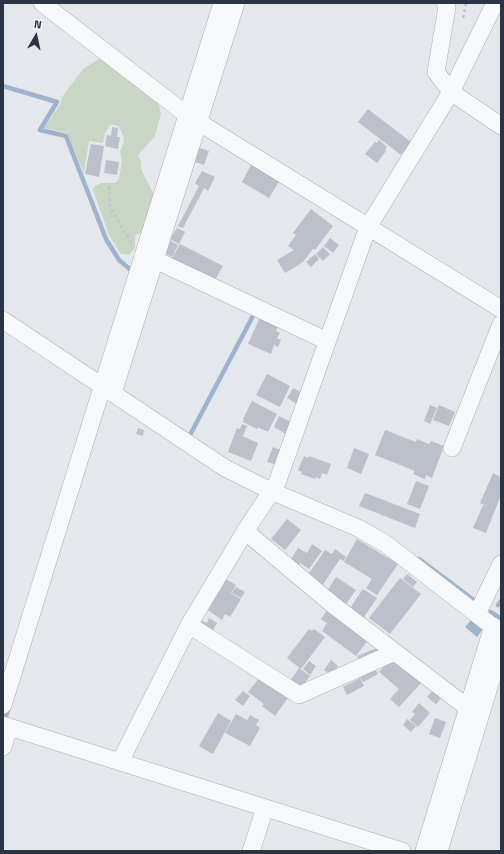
<!DOCTYPE html>
<html>
<head>
<meta charset="utf-8">
<style>
  body { margin:0 }
  #map { position:relative; width:504px; height:854px; overflow:hidden; background:#e4e7ec; font-family:"Titillium Web",sans-serif }
  canvas { display:block }
  .frame { position:absolute; inset:0; border:4px solid #2b3445; pointer-events:none }
  .north { position:absolute; left:16px; top:16px; width:40px; height:40px; -webkit-text-stroke:3px #f4f6f9; paint-order:stroke; rotate:9deg; font-size:11px; font-weight:700; line-height:16px; text-align:center; color:#2b3445 }
  .north::after { content:''; display:block; margin:auto; width:14px; height:18px; background:#2b3445; clip-path:polygon(50% 0,100% 100%,50% 72%,0 100%) }
</style>
</head>
<body>
<div id="map">
<canvas width="504" height="854"></canvas>
<div class="frame"></div>
<div class="north">N</div>
</div>
<script>
const context = document.querySelector('canvas').getContext('2d');
context.lineJoin = 'round';
function fill(path, color) { context.fillStyle = color; context.fill(path, 'evenodd'); }
const poly = rows => new Path2D(rows.map(r => 'M' + r).join(''));
function stroke(path, color, width, dash) { context.strokeStyle = color; context.lineWidth = width; context.lineCap = dash ? 'butt' : 'round'; context.setLineDash(dash || []); context.stroke(path); }
const green = poly([
  [99,59,106,60,158,102,161,114,155,136,138,155,141,162,141,169,154,195,143,231,135,236,135,248,129,255,121,254,109,235,93,190,95,186,102,183,115,183,119,179,122,161,120,152,124,142,123,135,119,127,116,125,110,125,105,133,103,143,89,141,84,173,67,133,44,128,60,105,62,97,83,69]
]);
const water = poly([
  [471,620,483,629,477,637,465,627]
]);
const stream = poly([
  [3,86,57,102,40,130,66,136,106,239,119,260,132,271],
  [190,435,254,314],
  [419,559,475,601],
  [498,605,501,601],
  [491,612,500,618],
  [6,716,9,706]
]);
const building = poly([
  [368,109,411,142,401,155,358,122],
  [112,127,118,128,117,137,120,137,118,149,105,146,107,135,111,136],
  [379,140,387,147,385,150,386,151,377,163,365,154,375,142,377,143],
  [91,144,104,146,99,177,85,174],
  [197,147,209,151,204,165,192,161],
  [106,160,119,162,117,175,104,173],
  [252,163,280,180,269,198,242,182],
  [202,171,215,177,208,191,204,188,183,228,178,226,199,186,195,183],
  [311,209,333,226,315,250,313,249,303,262,285,273,277,260,294,250,288,246,296,235,293,233],
  [177,228,185,232,179,244,170,239],
  [330,238,339,245,333,253,324,246],
  [169,240,178,245,172,257,163,252],
  [180,244,223,266,215,280,172,258],
  [323,247,330,254,323,261,316,254],
  [315,254,319,259,311,267,306,262],
  [260,317,279,325,276,331,280,333,277,338,281,340,278,347,274,345,271,354,248,344],
  [267,374,290,386,280,407,256,395],
  [293,388,303,393,297,404,287,398],
  [252,401,277,414,268,432,258,427,257,429,243,422,244,419,243,419],
  [430,405,437,408,430,424,424,421],
  [439,405,455,412,449,426,433,420],
  [279,416,291,422,286,434,274,427],
  [242,424,247,426,243,436,235,433,237,428,240,429],
  [138,428,144,430,143,436,136,434],
  [385,430,416,442,417,439,429,444,431,441,444,446,432,478,426,475,425,479,413,474,415,471,375,455],
  [235,433,258,443,251,461,228,452],
  [273,447,283,451,277,465,267,462],
  [354,448,369,454,361,474,347,468],
  [304,456,308,458,309,456,331,464,327,475,322,473,320,479,316,477,315,479,301,474,302,472,298,470],
  [493,473,501,477,501,495,486,533,473,528,483,505,489,507,480,503],
  [416,481,429,486,420,509,407,504],
  [365,493,420,514,415,528,359,506],
  [287,519,301,530,285,550,271,539],
  [357,539,398,564,377,595,366,588,372,579,344,562],
  [312,544,322,551,309,569,300,563,297,568,289,562,298,548,307,553],
  [335,549,346,557,343,561,340,559,322,586,307,576,325,550,332,554],
  [407,574,417,582,413,587,403,579],
  [336,577,356,590,344,607,325,594],
  [400,578,421,594,390,634,369,618],
  [226,579,236,585,231,593,241,599,230,617,225,614,222,620,208,610],
  [236,587,245,592,241,598,232,593],
  [363,589,377,598,362,620,348,611],
  [330,606,371,636,356,656,322,631,327,623,321,619],
  [209,618,217,623,212,632,199,624,201,620,207,623],
  [309,629,312,631,314,629,325,637,301,669,287,658],
  [379,647,382,653,360,663,357,656],
  [393,657,422,682,399,707,390,699,399,689,379,672],
  [331,660,338,666,331,676,324,670],
  [309,661,316,666,310,675,303,669],
  [372,663,378,674,363,682,357,671],
  [299,668,310,676,301,688,290,681],
  [260,677,288,698,275,716,262,706,264,704,248,692],
  [360,678,364,686,347,695,343,687],
  [434,689,443,696,436,704,427,697],
  [243,691,250,696,243,706,235,700],
  [419,703,430,713,418,727,410,720,415,714,412,712],
  [218,713,231,721,213,754,199,746],
  [236,714,247,720,250,715,259,720,256,725,260,728,250,746,225,733],
  [435,718,446,722,440,738,429,734],
  [407,719,416,726,411,732,403,725]
]);
const path = poly([
  [463,18,466,3],
  [109,186,110,208,131,242]
]);
const minor = poly([
  [42,3,187,115,501,309],
  [445,3,447,7,436,72,451,92,501,126],
  [147,256,327,341],
  [3,320,225,468,271,491,358,528,386,544,501,633],
  [113,393,236,3],
  [452,448,501,324],
  [245,531,332,604,468,708],
  [477,614,501,564],
  [189,625,299,695,395,652],
  [3,705,222,3],
  [3,725,402,851],
  [3,747,9,727],
  [120,762,189,625,244,533,277,483,368,227,451,92,495,3],
  [251,851,265,808],
  [424,851,493,626],
  [439,851,501,648]
]);
fill(green, '#c9d6c5');
fill(water, '#9fb4cc');
stroke(stream, '#9fb4cc', 4.5);
fill(building, '#bbc0ca');
stroke(minor, '#a9aeb7', 18);
stroke(path, '#c2c5cb', 2.5, [3, 3]);
stroke(minor, '#f7f8fa', 17);
</script>
</body>
</html>
